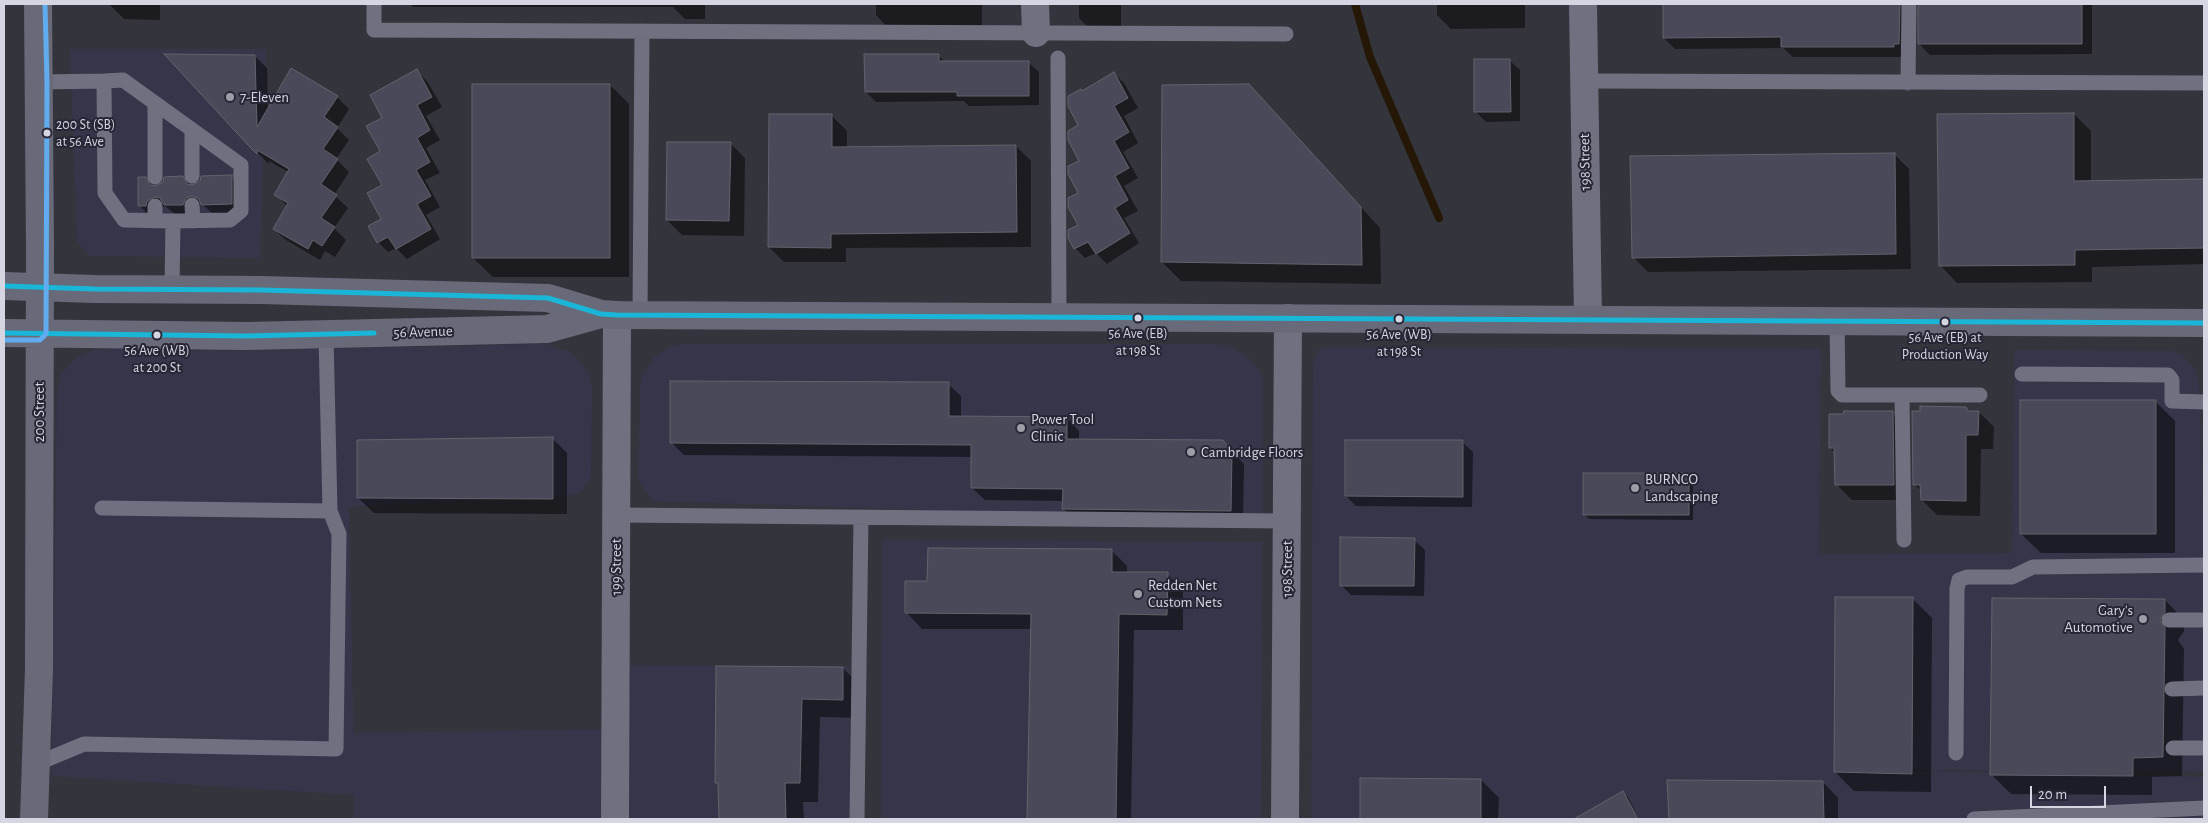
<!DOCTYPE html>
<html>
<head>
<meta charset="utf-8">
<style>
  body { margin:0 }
  #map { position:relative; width:2208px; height:823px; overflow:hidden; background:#33343c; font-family:"Alegreya Sans",sans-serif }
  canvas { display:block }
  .frame { position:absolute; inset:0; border:5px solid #d5d6e1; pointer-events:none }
  .scale { position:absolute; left:2030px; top:786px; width:76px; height:22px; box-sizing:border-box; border:2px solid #d5d6e1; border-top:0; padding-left:6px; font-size:15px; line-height:18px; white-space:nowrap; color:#d5d6e1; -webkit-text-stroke:4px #262636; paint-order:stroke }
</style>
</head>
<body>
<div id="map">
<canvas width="2208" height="823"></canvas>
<div class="frame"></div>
<div class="scale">20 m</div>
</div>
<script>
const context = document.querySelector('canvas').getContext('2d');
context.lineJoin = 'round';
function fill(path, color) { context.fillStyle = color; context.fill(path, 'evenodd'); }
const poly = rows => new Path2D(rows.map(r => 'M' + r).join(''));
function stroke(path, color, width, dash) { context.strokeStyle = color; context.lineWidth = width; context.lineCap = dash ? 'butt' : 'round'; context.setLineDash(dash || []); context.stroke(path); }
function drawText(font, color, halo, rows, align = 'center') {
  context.font = font + ' "Alegreya Sans",sans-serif'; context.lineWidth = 4; context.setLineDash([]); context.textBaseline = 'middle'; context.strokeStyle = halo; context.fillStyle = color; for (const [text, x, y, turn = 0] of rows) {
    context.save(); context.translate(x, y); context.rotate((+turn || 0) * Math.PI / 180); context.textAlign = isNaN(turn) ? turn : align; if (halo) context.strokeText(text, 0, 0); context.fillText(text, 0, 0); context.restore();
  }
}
const built = poly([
  [70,49,266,49,260,258,89,256,77,241],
  [546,344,568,351,579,360,588,372,592,387,591,478,581,492,573,495,349,507,354,747,354,733,615,729,616,665,850,666,850,819,354,819,354,795,51,776,57,395,61,374,75,359,92,350,112,348,353,348],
  [683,344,1216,344,1232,347,1250,358,1261,373,1263,382,1263,514,961,511,652,501,638,479,640,387,642,376,654,357,671,346],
  [1327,347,1821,349,1819,554,2012,553,2014,350,2171,351,2182,355,2195,369,2199,383,2204,537,2204,771,1865,770,2204,777,2204,819,1311,819,1313,363,1317,351],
  [882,540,1262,542,1261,819,881,819]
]);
const shadow = poly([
  [109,4,160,4,160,20,124,19],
  [410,4,705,4,705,19,685,19,673,7,413,7],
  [876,4,982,4,982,35,895,35,876,15],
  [1079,4,1121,4,1121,28,1089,28,1079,18],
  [1437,4,1525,4,1525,28,1451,29,1437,15],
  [1664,4,2092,4,2092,54,1930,55,1919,44,1920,5,1911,11,1905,57,1793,57,1783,48,1675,49,1664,38],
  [938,55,946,63,1028,62,1039,72,1039,105,969,106,964,101,876,102,866,92],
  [255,56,267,68,268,111,337,97,349,109,337,128,349,140,336,159,349,172,334,195,348,208,334,228,346,240,335,257,325,251,320,260,286,240,274,229,287,206,276,194,288,172,269,161,269,164,247,143],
  [1509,60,1520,70,1520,121,1486,122,1476,112],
  [417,71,427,81,442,107,426,116,440,140,426,148,440,173,425,180,440,207,426,215,440,239,407,259,396,248,388,252,378,242,383,219,384,118],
  [1114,73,1124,83,1138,108,1124,116,1138,143,1123,152,1138,178,1124,186,1138,211,1124,218,1139,243,1107,264,1096,253,1085,258,1075,248,1079,226,1082,92],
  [610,85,629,104,629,277,493,277,473,258],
  [1268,105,1380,228,1381,284,1181,281,1162,262],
  [2074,114,2091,131,2091,182,2204,180,2204,264,2092,267,2092,282,1957,283,1940,265],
  [832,116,847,131,847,148,1016,146,1031,161,1031,247,846,248,846,262,784,262,769,247],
  [730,143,745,158,744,236,682,235,667,220],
  [1894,154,1909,169,1911,269,1648,272,1633,257],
  [231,177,241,187,241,214,213,214,203,205,196,207,193,215,176,215,165,206,150,216,140,206,145,179,154,187,182,178,191,186],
  [948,384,961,396,961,417,1067,418,1079,431,1079,441,1223,442,1244,464,1243,523,1076,521,1064,509,1064,501,985,500,972,488,972,457,684,455,671,442],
  [2156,402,2175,421,2175,553,2041,553,2021,534],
  [1966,408,1970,412,1979,412,1994,427,1993,449,1981,449,1980,516,1937,515,1922,500,1922,492,1914,484],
  [1892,413,1907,428,1908,500,1852,500,1837,485,1836,454,1830,448],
  [552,438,567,453,567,514,374,513,358,498],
  [1462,442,1473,452,1472,507,1356,506,1346,496],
  [1689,474,1693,479,1693,520,1589,519,1584,514],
  [1414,540,1425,550,1424,596,1351,595,1341,585],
  [1111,550,1127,566,1127,573,1167,574,1183,590,1183,630,1134,630,1131,819,1028,819,1032,629,922,629,906,612,929,582],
  [1912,598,1932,618,1931,792,1854,791,1835,772],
  [2165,600,2184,620,2184,631,2178,640,2184,649,2182,776,2152,777,2152,795,2011,794,1991,774],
  [718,668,843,668,861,687,861,718,820,717,818,802,803,802,804,819,720,819,719,785,716,782],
  [1361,780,1481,780,1499,798,1498,819,1361,819],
  [1668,781,1823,782,1838,798,1838,819,1670,819],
  [1623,792,1628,797,1639,819,1599,819,1593,809]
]);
const stream = poly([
  [1355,4,1370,57,1439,218]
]);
const building = poly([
  [1663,4,1900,4,1899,44,1894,44,1894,47,1781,47,1781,37,1663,38,1663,4],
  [1918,4,2082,4,2082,44,1918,44,1918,4],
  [164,54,255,55,257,127,291,68,338,96,324,117,338,127,323,149,338,159,321,184,337,195,321,218,335,227,322,246,313,240,308,249,273,229,288,203,274,195,289,169,257,150,257,154,247,144,164,54],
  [864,54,939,54,939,61,1029,61,1029,96,957,96,957,92,865,92,864,54],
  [1474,59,1510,59,1511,112,1474,112,1474,59],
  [417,69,432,97,417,105,430,130,417,138,430,162,416,170,431,196,417,204,431,229,396,249,388,237,377,243,368,226,381,219,367,193,382,185,367,159,380,151,366,126,382,118,370,95,417,69],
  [1114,72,1128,98,1114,106,1129,132,1114,141,1129,168,1115,176,1128,200,1115,208,1130,233,1096,254,1088,242,1074,249,1068,238,1068,230,1078,225,1068,207,1068,198,1078,193,1068,174,1068,166,1079,161,1068,140,1068,131,1078,125,1068,106,1068,96,1081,89,1082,91,1114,72],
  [472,84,610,84,610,258,472,258,472,84],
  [1249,84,1361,207,1362,265,1161,262,1162,85,1249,84],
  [2074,113,2074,181,2204,179,2204,248,2075,250,2075,265,1939,266,1937,114,2074,113],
  [769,114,832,114,832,147,1016,145,1017,232,831,234,831,248,768,247,769,114],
  [667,142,731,142,729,221,666,220,667,142],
  [1895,153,1896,254,1632,258,1630,156,1895,153],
  [232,175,232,204,201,205,199,199,192,196,186,198,183,205,164,205,160,198,155,197,147,201,146,206,138,206,138,177,146,177,150,185,155,186,163,182,164,177,183,176,187,184,192,185,200,181,201,176,232,175],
  [670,381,949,382,949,416,1067,417,1067,439,1223,440,1232,451,1231,511,1062,509,1063,489,971,488,971,445,670,443,670,381],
  [2020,400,2156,400,2156,534,2020,534,2020,400],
  [1920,406,1966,407,1968,411,1979,411,1978,435,1966,435,1966,501,1921,500,1920,485,1913,485,1912,411,1920,411,1920,406],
  [1844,411,1893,411,1894,485,1835,485,1834,448,1829,448,1829,414,1843,414,1844,411],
  [553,437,553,499,357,498,357,440,553,437],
  [1345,440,1463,440,1463,497,1345,496,1345,440],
  [1583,473,1689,473,1689,515,1583,515,1583,473],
  [1340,537,1415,538,1414,586,1340,586,1340,537],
  [928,548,1112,549,1112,572,1168,572,1167,615,1119,614,1116,819,1027,819,1031,614,905,613,905,581,927,581,928,548],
  [1835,597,1913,597,1912,774,1834,772,1835,597],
  [1992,598,2165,599,2165,612,2160,620,2165,628,2163,757,2133,758,2133,776,1990,775,1992,598],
  [716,666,843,667,843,700,802,699,800,783,785,783,786,819,719,819,718,783,715,783,716,666],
  [1360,778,1481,779,1481,819,1360,819,1360,778],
  [1667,780,1823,781,1824,819,1669,819,1667,780],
  [1623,791,1638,819,1574,819,1623,791]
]);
const service = poly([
  [374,4,374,30,1286,34],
  [1058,58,1059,318],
  [104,81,123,80,241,165,241,211,230,220,173,221],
  [1584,81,2204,83],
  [40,82,104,81,105,193,124,220,173,221,172,289],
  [1908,83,1909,4],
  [192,130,192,176],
  [155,177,155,103],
  [192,205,193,221],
  [155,206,155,221],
  [640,315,642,31],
  [1837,321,1838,391,1842,395,1980,395],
  [2022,374,2168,375,2172,380,2172,401,2204,402],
  [1902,395,1904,540],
  [102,508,330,511],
  [617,515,1287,521],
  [2169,620,2204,620],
  [2172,689,2204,688],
  [2173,748,2204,748],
  [1956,753,1957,589,1959,580,1967,577,2012,577,2033,567,2204,565],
  [36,764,84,744,336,749,339,534,330,511,326,335],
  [857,819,861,517],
  [1974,819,2204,808]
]);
const minor = poly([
  [1035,4,1036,33],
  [615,819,617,315]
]);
const tertiary = poly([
  [1583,4,1588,320],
  [1285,819,1288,318]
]);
const secondary = poly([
  [4,286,95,289,261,290,548,298,601,314,617,315,2204,323],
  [4,333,246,336,547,329,601,314],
  [34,819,39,669,40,247,38,4]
]);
const bus1 = poly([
  [4,286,95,289,261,290,548,298,601,314,617,315,2204,323],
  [4,333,246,336,374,333]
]);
const bus2 = poly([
  [4,340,40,340,46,334,47,82,45,4]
]);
const markers = [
  [230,97,5,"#9c9da7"],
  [47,133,4.5,"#d5d6e1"],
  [1138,318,4.5,"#d5d6e1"],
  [1399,319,4.5,"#d5d6e1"],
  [1945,322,4.5,"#d5d6e1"],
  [157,335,4.5,"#d5d6e1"],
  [1021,428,5,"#9c9da7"],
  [1191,452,5,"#9c9da7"],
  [1635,488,5,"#9c9da7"],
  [1138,594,5,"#9c9da7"],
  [2143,619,5,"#9c9da7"]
];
const busNames = [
  ["200 St (SB)",56,125,"left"],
  ["at 56 Ave",56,142,"left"],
  ["56 Ave (EB)",1138,334],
  ["at 198 St",1138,351],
  ["56 Ave (WB)",1399,335],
  ["at 198 St",1399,352],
  ["56 Ave (EB) at",1945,338],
  ["Production Way",1945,355],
  ["56 Ave (WB)",157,351],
  ["at 200 St",157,368]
];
const poiNames = [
  ["7-Eleven",240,97],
  ["Power Tool",1031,419],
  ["Clinic",1031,436],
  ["Cambridge Floors",1201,452],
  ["BURNCO",1645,479],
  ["Landscaping",1645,496],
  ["Redden Net",1148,585],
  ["Custom Nets",1148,602],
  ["Gary's",2133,610,"right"],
  ["Automotive",2133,627,"right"]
];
const streetNames = [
  ["198 Street",1585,162,-91],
  ["56 Avenue",423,332,-2],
  ["200 Street",39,412,-90],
  ["199 Street",616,567,-90],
  ["198 Street",1287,569,-90]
];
fill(built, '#35364a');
fill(shadow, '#0007');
stroke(stream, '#251706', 8);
fill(building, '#49495a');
stroke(building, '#63636b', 1);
stroke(service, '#707080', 15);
stroke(minor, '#707080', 28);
stroke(tertiary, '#707080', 28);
stroke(secondary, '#696a79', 28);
stroke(bus1, '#1ab6d8', 5);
stroke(bus2, '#60acee', 5);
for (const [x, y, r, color] of markers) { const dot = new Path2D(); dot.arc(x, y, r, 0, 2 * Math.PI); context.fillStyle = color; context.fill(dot); stroke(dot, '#262636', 2); }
drawText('14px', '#d5d6e1', '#262636', busNames);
drawText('15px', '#d5d6e1', '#262636', poiNames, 'left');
drawText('15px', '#d5d6e1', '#262636', streetNames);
</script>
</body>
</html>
